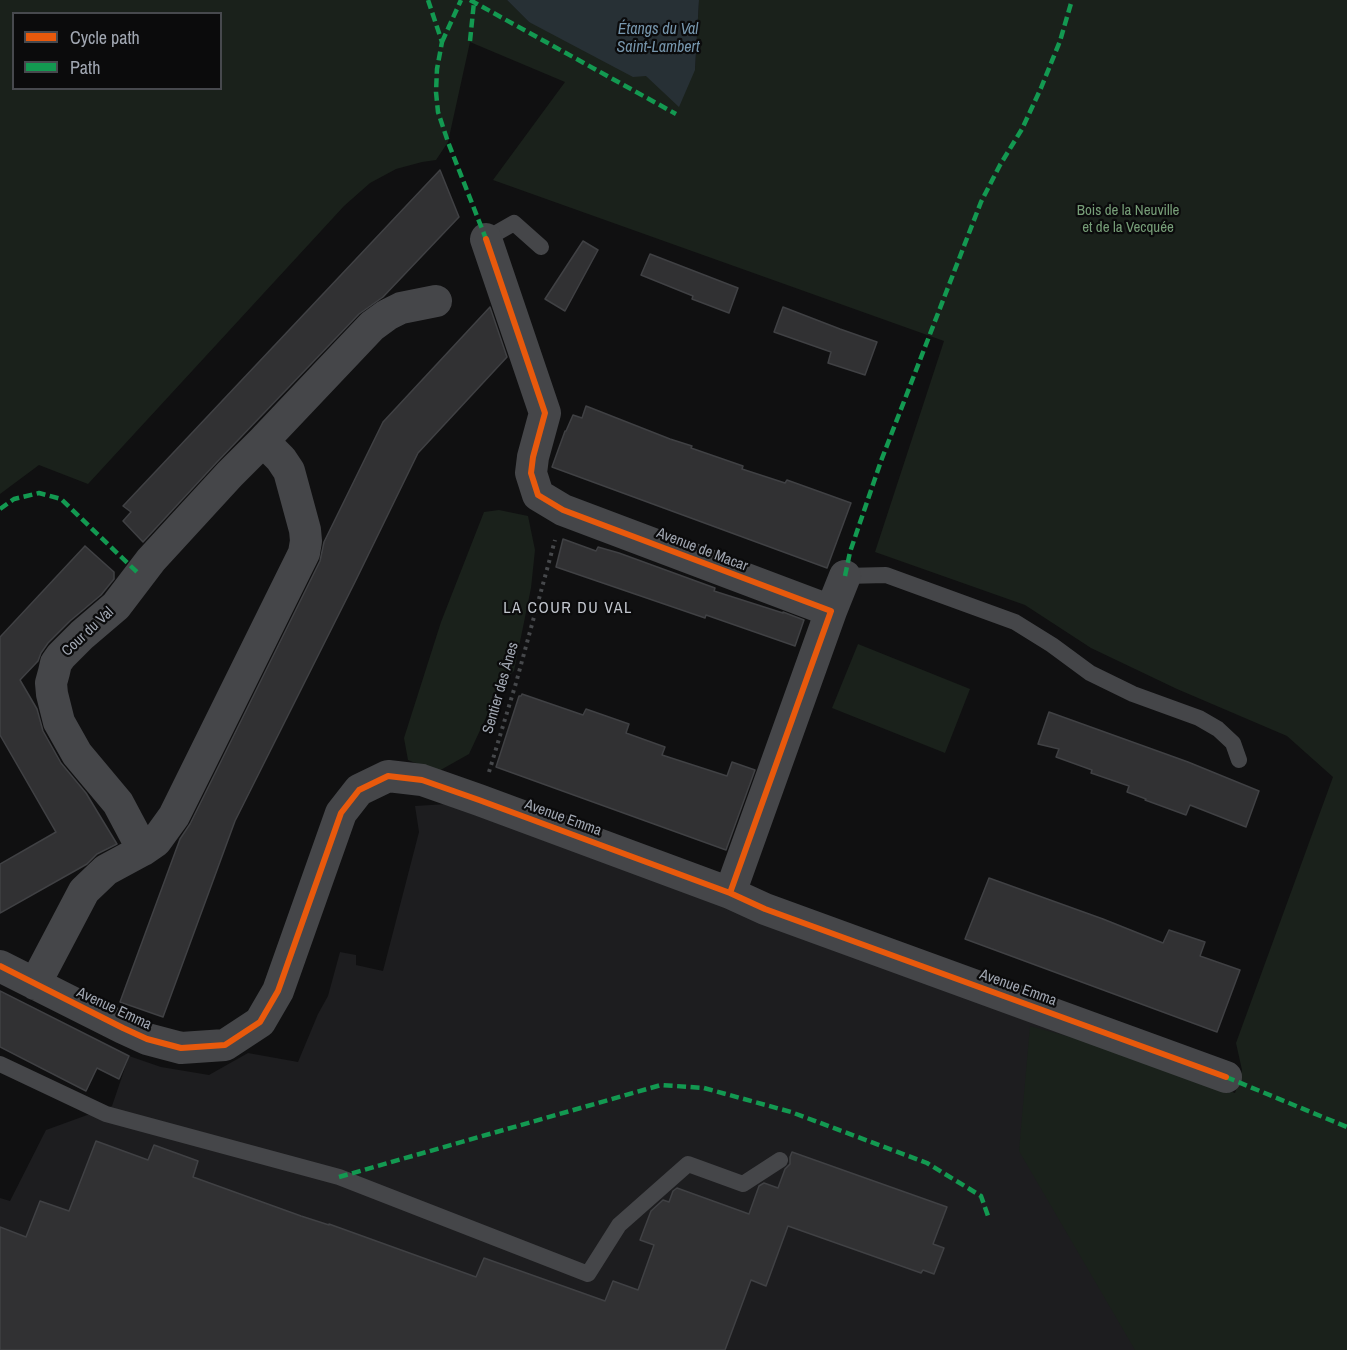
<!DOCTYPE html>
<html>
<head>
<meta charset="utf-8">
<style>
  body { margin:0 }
  #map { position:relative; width:1347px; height:1350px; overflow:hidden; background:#101011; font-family:"Archivo Narrow",sans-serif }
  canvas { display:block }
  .legend { position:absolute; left:12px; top:12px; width:210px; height:78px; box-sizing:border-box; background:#0b0b0c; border:2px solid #47494e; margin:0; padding:8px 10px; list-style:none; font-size:18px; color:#a1a7b2 }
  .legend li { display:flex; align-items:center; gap:12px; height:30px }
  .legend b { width:30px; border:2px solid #47494e }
</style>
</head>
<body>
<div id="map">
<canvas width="1347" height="1350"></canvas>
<ul class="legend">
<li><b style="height:8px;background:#e8590c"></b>Cycle path</li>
<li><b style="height:8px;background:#139951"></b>Path</li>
</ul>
</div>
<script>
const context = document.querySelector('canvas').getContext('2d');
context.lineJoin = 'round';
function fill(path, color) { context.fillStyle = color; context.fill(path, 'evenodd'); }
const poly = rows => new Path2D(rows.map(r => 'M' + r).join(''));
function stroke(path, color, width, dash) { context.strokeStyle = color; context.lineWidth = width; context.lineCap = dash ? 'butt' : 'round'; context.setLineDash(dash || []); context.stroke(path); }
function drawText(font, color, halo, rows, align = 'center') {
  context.font = font + ' "Archivo Narrow",sans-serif'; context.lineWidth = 4.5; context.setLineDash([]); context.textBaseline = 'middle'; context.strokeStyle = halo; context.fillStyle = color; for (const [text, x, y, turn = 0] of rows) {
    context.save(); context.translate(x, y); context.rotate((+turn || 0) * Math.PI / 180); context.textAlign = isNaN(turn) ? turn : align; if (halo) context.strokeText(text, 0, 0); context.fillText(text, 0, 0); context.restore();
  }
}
const built = poly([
  [447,804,1176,1068,1142,1350,0,1350,0,1198,10,1201,46,1130,112,1106,129,1056,161,1067,209,1075,248,1053,298,1062,318,1014,328,996,340,952,356,955,356,965,383,971,419,832,415,806]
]);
const green = poly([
  [0,0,507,0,529,22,695,70,699,0,1347,0,1347,1350,1135,1350,1019,1151,1030,1026,1107,1047,1235,1093,1242,1070,1236,1043,1333,777,1287,736,1177,689,1091,648,1025,605,875,552,944,341,493,180,565,82,470,42,448,142,436,160,422,162,396,169,370,183,344,206,88,484,39,465,0,494],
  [14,14,220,14,220,88,14,88],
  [499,510,528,516,535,550,531,588,514,671,503,681,469,754,437,772,408,760,404,738,441,622,484,512],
  [858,644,970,689,945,753,832,708]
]);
const water = poly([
  [507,0,699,0,695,70,679,107,646,76,633,77,529,22]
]);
const building = poly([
  [440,170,459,217,383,297,359,314,217,462,143,542,123,521,131,512,123,506,440,170],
  [583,241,598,250,565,311,545,299,583,241],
  [650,254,738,288,729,313,692,299,693,296,641,275,650,254],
  [490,307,507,357,418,453,355,582,235,821,163,1017,120,1002,180,839,190,824,320,561,324,542,383,422,490,307],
  [783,307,840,329,877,342,865,375,828,363,831,352,774,332,783,307],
  [586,406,670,439,692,446,691,448,743,466,742,469,785,483,787,480,851,503,827,568,552,467,565,431,566,431,573,415,582,418,586,406],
  [563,539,596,551,598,547,619,553,715,588,714,591,783,613,783,612,804,620,795,646,706,615,705,618,556,567,563,539],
  [85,546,114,572,114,579,101,595,70,621,48,643,41,653,38,661,20,680,37,709,43,731,61,763,86,793,117,844,97,854,87,864,0,913,0,864,56,832,0,735,0,637,85,546],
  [522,694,583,715,586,709,629,724,626,733,665,747,662,755,727,776,732,762,755,770,726,850,496,767,519,696,521,696,522,694],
  [1049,712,1188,762,1259,791,1246,827,1190,805,1186,815,1145,800,1146,799,1127,792,1129,786,1091,773,1092,770,1056,757,1059,749,1038,744,1049,712],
  [989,878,1103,919,1163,943,1169,930,1205,942,1200,956,1240,970,1217,1032,965,939,989,878],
  [0,991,129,1056,119,1079,97,1068,86,1091,0,1047,0,991],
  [96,1141,148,1160,154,1145,198,1161,193,1177,301,1216,329,1225,329,1224,476,1277,484,1258,605,1301,613,1281,638,1290,654,1245,640,1240,651,1211,663,1200,669,1202,673,1191,677,1188,749,1214,759,1186,764,1183,778,1188,785,1169,790,1164,790,1157,792,1152,947,1207,933,1244,944,1248,934,1274,923,1270,921,1273,788,1226,766,1286,751,1280,725,1350,0,1350,0,1227,26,1237,40,1201,69,1211,96,1141]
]);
const path = poly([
  [489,772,516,683,555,540]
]);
const lane = poly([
  [486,239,514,223,541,247],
  [845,576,886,575,1015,622,1052,645,1090,673,1133,694,1199,718,1218,729,1233,743,1239,760],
  [0,1064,106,1114,339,1177,588,1274,619,1225,688,1164,743,1184,780,1160]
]);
const street = poly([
  [486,239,545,413,533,457,531,473,538,495,563,510,831,611,730,893],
  [831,611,845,576],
  [143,850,118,803,77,754,59,722,52,694,51,683,54,672,56,663,61,656,82,635,116,606,151,560,230,474,263,441],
  [0,966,123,1028,147,1039,181,1048,225,1045,260,1022,278,991,341,813,359,790,388,776,422,780,479,800,730,893,765,909,1226,1077],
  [35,984,84,891,106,870,143,850,156,841,174,816,304,553,306,541,305,530,289,471,281,459,263,441,372,326,387,315,401,308,436,301]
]);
const quiet = poly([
  [428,0,442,42,437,69,436,92,438,112,448,142,486,239],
  [470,0,676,114],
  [470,41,474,2],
  [442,42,461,0],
  [0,509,14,499,39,493,61,499,140,575],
  [845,576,850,552,881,461,981,202,1000,165,1022,129,1041,88,1060,41,1072,0],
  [1226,1077,1347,1127],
  [339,1177,661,1085,704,1088,791,1112,927,1163,981,1196,988,1216]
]);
const cycleway = poly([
  [486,239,545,413,533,457,531,473,538,495,563,510,831,611,730,893],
  [0,966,123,1028,147,1039,181,1048,225,1045,260,1022,278,991,341,813,359,790,388,776,422,780,479,800,730,893,765,909,1226,1077]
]);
const parkNames = [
  ["Bois de la Neuville",1128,211],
  ["et de la Vecquée",1128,228]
];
const streetNames = [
  ["Avenue de Macar",702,550,21],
  ["Cour du Val",88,632,-43],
  ["Sentier des Ânes",501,688,-74],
  ["Avenue Emma",563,818,20],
  ["Avenue Emma",1018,988,20],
  ["Avenue Emma",114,1009,25]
];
const waterNames = [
  ["Étangs du Val",658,30],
  ["Saint-Lambert",658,48]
];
const neighbourhoodNames = [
  ["LA COUR DU VAL",568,609]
];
fill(built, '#1d1d1f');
fill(green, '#1a211b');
fill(water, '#273035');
fill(building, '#313133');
stroke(building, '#404144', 1.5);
stroke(path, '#46484b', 4, [3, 4.5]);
stroke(lane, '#454649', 16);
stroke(street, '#454649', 32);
stroke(quiet, '#139951', 4.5, [9, 4.5]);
stroke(cycleway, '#e8590c', 6);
drawText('15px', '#779e78', '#0b0b0c', parkNames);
drawText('15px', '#a1a7b2', '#0b0b0c', streetNames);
drawText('italic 16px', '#7797ae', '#0b0b0c', waterNames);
context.letterSpacing = '1.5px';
drawText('16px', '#c2c6ce', '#0b0b0c', neighbourhoodNames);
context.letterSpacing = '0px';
</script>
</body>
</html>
